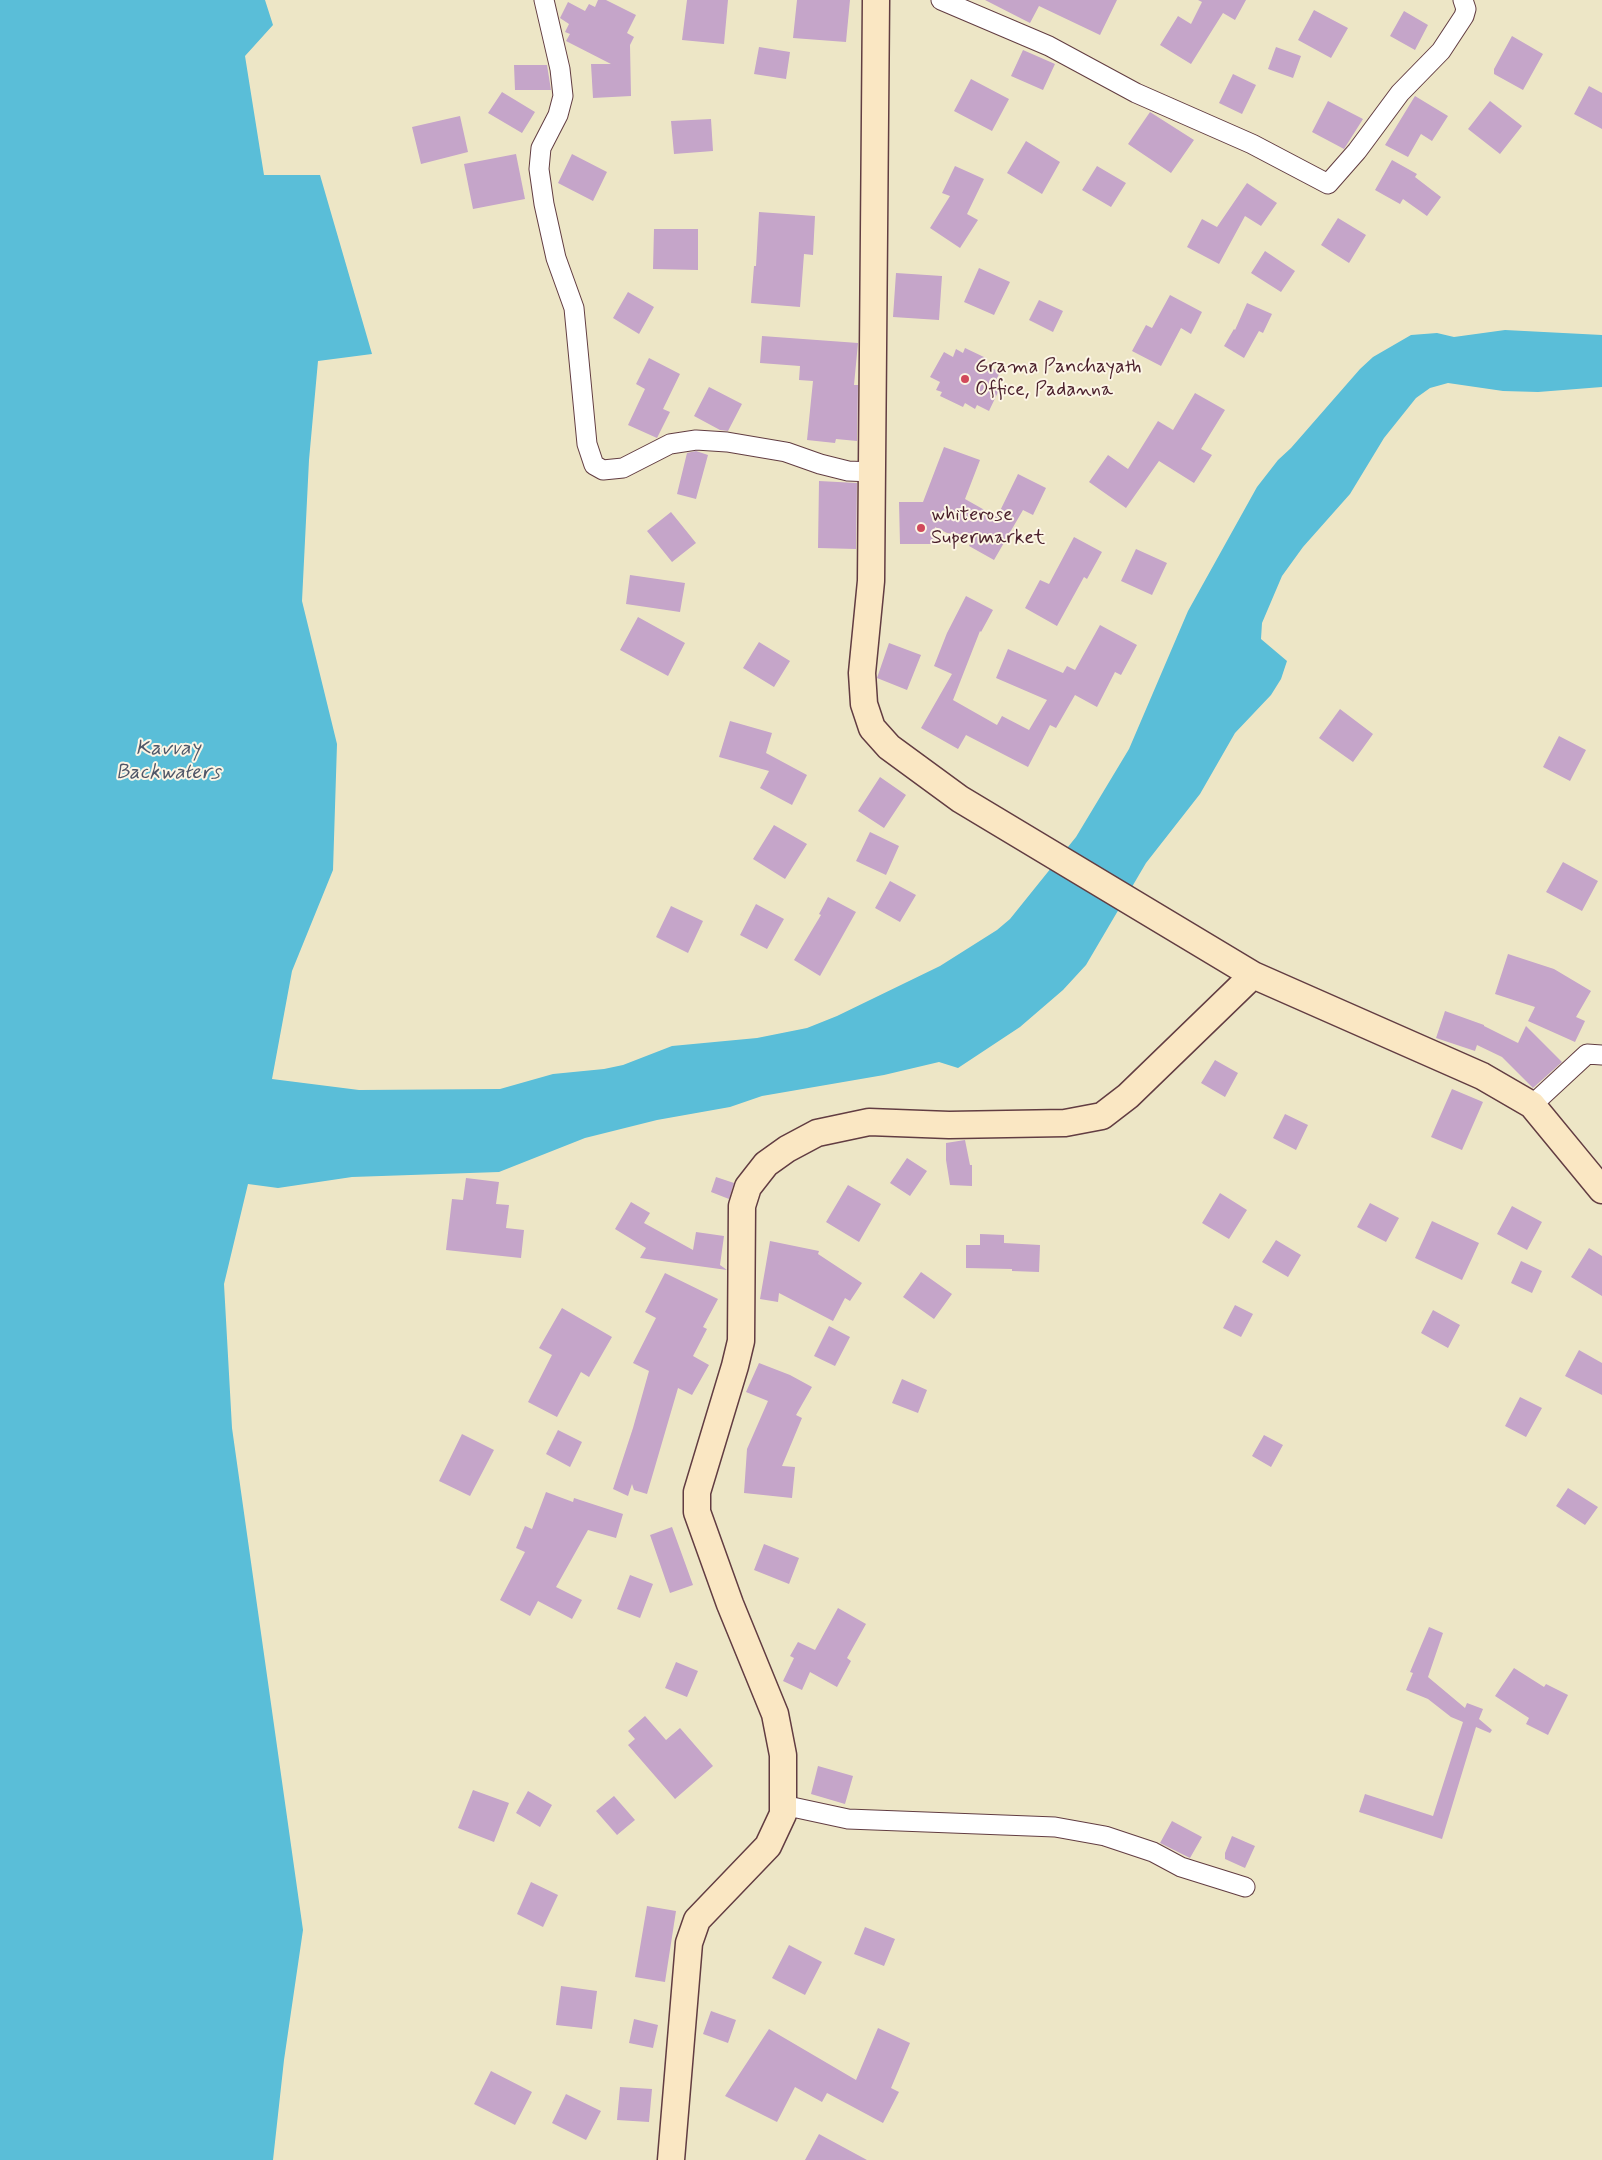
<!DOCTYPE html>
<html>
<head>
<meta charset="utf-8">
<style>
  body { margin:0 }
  canvas { display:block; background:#ede6c6 }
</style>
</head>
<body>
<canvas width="1602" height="2160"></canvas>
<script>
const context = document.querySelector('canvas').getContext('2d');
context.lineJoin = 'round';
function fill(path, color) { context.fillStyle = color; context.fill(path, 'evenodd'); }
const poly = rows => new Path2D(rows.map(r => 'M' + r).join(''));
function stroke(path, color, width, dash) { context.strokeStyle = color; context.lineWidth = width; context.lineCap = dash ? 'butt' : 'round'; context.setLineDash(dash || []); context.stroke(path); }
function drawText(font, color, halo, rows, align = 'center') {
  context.font = font + ' Mynerve,sans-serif'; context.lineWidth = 4; context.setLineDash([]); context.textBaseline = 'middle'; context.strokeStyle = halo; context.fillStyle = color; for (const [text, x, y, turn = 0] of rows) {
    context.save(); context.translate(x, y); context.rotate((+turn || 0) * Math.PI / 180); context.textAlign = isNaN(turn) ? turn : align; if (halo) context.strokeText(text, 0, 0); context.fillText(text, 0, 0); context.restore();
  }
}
const water = poly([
  [0,0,265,0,273,25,245,56,264,175,320,175,372,354,318,361,309,460,302,601,337,744,333,870,292,971,272,1079,359,1090,500,1089,553,1074,604,1069,623,1065,672,1046,757,1038,807,1028,837,1016,940,966,997,930,1010,919,1076,837,1129,749,1188,611,1257,487,1278,460,1291,448,1360,369,1373,357,1411,335,1437,333,1454,337,1505,330,1602,335,1602,387,1538,392,1503,391,1448,383,1430,388,1416,398,1384,438,1350,494,1303,547,1282,576,1262,623,1261,639,1287,661,1281,679,1271,695,1235,733,1200,794,1146,863,1086,965,1063,990,1020,1027,958,1068,939,1062,884,1075,762,1096,730,1107,657,1120,585,1138,499,1172,352,1177,278,1188,248,1184,224,1284,232,1428,303,1930,284,2060,273,2160,0,2160]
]);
const building = poly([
  [598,0,606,0,636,15,627,33,634,37,630,45,631,96,593,98,591,64,611,64,566,41,570,34,565,32,569,24,560,18,568,2,585,11,589,4,595,7],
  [687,0,728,0,724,44,682,40],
  [797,0,850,0,846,42,793,38],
  [985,0,1117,0,1100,35,1039,6,1030,23],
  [1198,0,1246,0,1235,20,1223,13,1191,64,1160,45,1178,16,1191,24,1202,2],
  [1314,10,1348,28,1331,58,1298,40],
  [1404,11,1428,25,1415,50,1390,36],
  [1512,36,1543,54,1523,90,1494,74,1494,69],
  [759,47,790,52,786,79,754,74],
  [1276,47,1301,56,1293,78,1268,69],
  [1023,50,1055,64,1043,90,1011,76],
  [514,65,547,65,551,90,515,90],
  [1233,74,1256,85,1242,114,1219,103],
  [971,79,1009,99,992,131,954,111],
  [1589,86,1602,93,1602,129,1574,114],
  [502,92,535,112,522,133,488,113],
  [1415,96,1448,116,1432,141,1421,134,1408,157,1385,145],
  [1328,101,1363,119,1344,149,1312,132],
  [1490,101,1522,126,1500,154,1468,129],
  [1150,112,1194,140,1171,173,1128,144],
  [460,116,468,152,421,164,412,127],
  [711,119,713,151,674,154,671,121],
  [1026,141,1060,162,1042,194,1007,173],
  [516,154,525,199,473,209,464,164],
  [572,154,607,172,593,201,558,183],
  [1392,160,1417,174,1415,177,1441,197,1427,216,1403,199,1400,204,1375,190],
  [955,166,984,179,967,214,978,220,960,248,930,228,950,196,942,193],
  [1097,166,1126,183,1111,207,1082,190],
  [1247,183,1277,203,1261,226,1245,216,1219,264,1187,247,1202,219,1217,227],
  [759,212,815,216,813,255,804,254,800,307,751,303,754,266,756,266],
  [1338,218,1366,235,1349,263,1321,245],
  [654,229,698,229,698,270,653,269],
  [1265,251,1295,271,1281,292,1251,273],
  [979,268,1010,282,994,315,964,302],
  [896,273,942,276,939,320,893,317],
  [628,292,654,307,639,334,613,318],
  [1170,295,1202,312,1191,334,1181,328,1161,366,1132,351,1146,325,1152,328],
  [1039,300,1063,311,1053,332,1029,320],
  [1247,303,1272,314,1263,333,1259,331,1244,358,1224,346,1234,329,1235,330],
  [762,336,858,343,854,385,858,385,857,441,836,439,835,443,807,440,813,381,799,380,800,366,760,363],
  [965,348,986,358,983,364,1000,372,993,387,999,390,989,411,977,405,975,409,965,403,963,407,940,396,942,392,936,390,940,382,930,377,944,352,953,357,956,349,963,353],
  [649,358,680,374,663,409,670,412,657,438,628,425,645,389,636,384],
  [709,387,742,404,728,431,720,430,694,416],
  [1195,393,1225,410,1201,449,1212,455,1194,483,1159,461,1126,508,1089,482,1108,455,1128,469,1158,421,1173,430],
  [944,447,980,460,965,499,997,517,1018,474,1046,488,1033,515,1023,510,994,560,969,546,974,536,947,533,935,527,936,544,900,544,899,502,923,502],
  [696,451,708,455,696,499,677,494,687,453],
  [819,481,857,483,856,549,818,548],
  [671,512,696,543,672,562,647,531],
  [1074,537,1102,552,1087,579,1084,577,1057,626,1025,608,1040,580,1049,584],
  [1136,549,1167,563,1152,595,1121,581],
  [630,575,685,583,680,612,626,604],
  [966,596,993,610,981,632,980,631,953,700,997,725,1002,716,1029,730,1047,700,996,678,1008,649,1063,673,1067,666,1075,670,1100,625,1137,645,1121,675,1115,672,1097,707,1075,695,1056,728,1050,725,1028,767,966,735,958,749,921,728,952,674,934,666,947,633],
  [638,617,685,643,668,676,620,650],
  [759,642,790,661,774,687,743,668],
  [889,643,921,655,907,690,877,678],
  [1340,709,1373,734,1353,762,1319,738],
  [730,721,772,733,766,753,807,775,792,805,760,788,769,771,719,757],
  [1559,736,1586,750,1570,781,1543,767],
  [880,777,906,795,884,828,858,811],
  [774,825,807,844,785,879,753,859],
  [870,832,899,846,886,875,856,861],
  [1563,862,1598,881,1582,911,1546,892],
  [890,881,916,895,900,922,875,908],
  [828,897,856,912,820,976,794,960,821,915,819,914],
  [756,904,784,919,767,949,740,935],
  [671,906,703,921,688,953,656,937],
  [1508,954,1554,969,1591,991,1576,1017,1585,1021,1575,1042,1528,1021,1535,1007,1495,994],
  [1445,1011,1484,1025,1484,1026,1518,1043,1526,1026,1562,1062,1533,1088,1502,1057,1477,1045,1475,1051,1436,1038],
  [1215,1060,1238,1073,1225,1097,1201,1083],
  [1452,1089,1483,1102,1462,1150,1431,1137],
  [1285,1114,1308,1125,1296,1150,1273,1138],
  [965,1140,970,1165,972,1165,972,1186,950,1185,946,1160,946,1143],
  [907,1158,927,1171,910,1196,890,1183],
  [716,1177,734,1183,729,1199,711,1192],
  [466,1178,499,1182,496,1204,509,1205,506,1228,524,1230,521,1258,446,1250,452,1199,463,1200],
  [848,1185,881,1204,859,1242,826,1222],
  [1220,1193,1247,1210,1229,1239,1202,1223],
  [631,1202,650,1213,644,1223,693,1250,696,1232,724,1236,720,1265,727,1270,640,1258,646,1248,615,1229],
  [1370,1203,1399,1218,1386,1242,1357,1227],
  [1512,1206,1542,1222,1527,1250,1497,1234],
  [1432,1221,1479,1243,1462,1280,1415,1258],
  [980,1234,1004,1235,1004,1243,1040,1245,1039,1272,1012,1271,1012,1269,966,1268,966,1245,980,1245],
  [1276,1240,1301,1255,1288,1277,1262,1262],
  [770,1241,819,1251,818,1254,862,1283,850,1301,845,1298,833,1321,779,1293,778,1302,760,1299],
  [1589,1248,1602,1256,1602,1296,1571,1277],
  [1521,1261,1542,1271,1532,1293,1511,1283],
  [921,1272,952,1294,934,1319,903,1297],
  [665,1273,718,1299,703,1327,707,1329,693,1356,709,1365,692,1395,678,1388,647,1494,634,1490,632,1484,628,1496,613,1489,633,1428,649,1371,633,1363,656,1318,645,1312],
  [1235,1305,1253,1314,1241,1337,1223,1328],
  [562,1308,612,1337,589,1377,581,1372,557,1417,528,1402,552,1355,539,1348],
  [1433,1310,1460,1325,1448,1348,1421,1333],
  [829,1326,850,1337,835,1366,814,1356],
  [1579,1350,1602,1363,1602,1395,1565,1376],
  [759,1363,790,1375,812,1387,796,1415,802,1418,782,1466,795,1467,792,1498,744,1493,747,1449,768,1401,746,1392],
  [902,1379,927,1390,918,1413,892,1403],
  [1520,1397,1542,1408,1526,1437,1505,1426],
  [558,1430,582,1442,570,1467,546,1454],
  [462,1434,494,1450,470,1496,439,1481],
  [1264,1435,1283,1445,1271,1467,1252,1456],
  [1568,1488,1598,1507,1585,1525,1556,1506],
  [546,1492,573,1502,574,1498,623,1514,616,1538,588,1530,556,1587,582,1600,572,1619,538,1601,530,1616,500,1600,525,1552,516,1548,525,1526,532,1529],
  [672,1527,693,1585,670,1593,650,1535],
  [764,1544,799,1558,789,1584,754,1570],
  [630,1575,653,1584,640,1618,617,1609],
  [838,1608,866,1624,847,1658,851,1661,837,1687,810,1672,802,1690,783,1681,794,1658,790,1656,798,1642,815,1650],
  [1429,1627,1443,1633,1428,1677,1465,1708,1467,1703,1483,1709,1479,1719,1492,1730,1490,1733,1476,1727,1442,1839,1359,1812,1365,1794,1433,1816,1463,1722,1451,1717,1428,1699,1406,1690,1413,1673,1410,1672],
  [676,1662,698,1671,687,1697,665,1688],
  [1514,1668,1544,1687,1546,1684,1568,1695,1548,1735,1526,1724,1529,1718,1495,1696],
  [645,1716,666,1740,680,1728,713,1766,675,1799,628,1745,635,1739,628,1731],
  [818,1766,853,1776,845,1804,811,1794],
  [473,1790,509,1803,494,1842,458,1828],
  [528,1791,552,1805,540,1827,516,1813],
  [614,1796,635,1820,617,1835,596,1811],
  [1172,1821,1202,1837,1190,1858,1160,1843],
  [1232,1836,1255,1846,1245,1868,1225,1859,1225,1853],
  [531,1882,558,1895,543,1927,517,1914],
  [647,1906,676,1911,665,1982,635,1977],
  [865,1927,895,1939,884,1966,854,1954],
  [789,1945,822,1962,805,1995,772,1978],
  [561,1986,597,1991,592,2029,556,2025],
  [711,2011,736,2020,728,2043,703,2034],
  [634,2019,658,2025,653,2048,629,2043],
  [878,2028,910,2043,891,2088,899,2092,883,2123,827,2093,822,2102,795,2087,777,2122,725,2096,769,2029,856,2080],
  [491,2071,532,2092,515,2125,474,2104],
  [620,2087,652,2089,649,2122,617,2120],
  [566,2094,601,2111,586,2140,552,2123],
  [819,2134,867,2160,805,2160]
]);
const street = poly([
  [544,0,560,69,563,96,558,115,541,148,539,169,544,204,556,258,574,308,587,444,594,465,603,470,623,468,670,444,696,440,727,442,786,452,820,464,848,471,872,472],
  [941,0,1049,46,1136,93,1252,144,1328,184,1357,151,1400,93,1441,51,1464,16,1466,9,1463,0],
  [1532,1105,1587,1054,1602,1055],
  [783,1805,848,1819,1055,1827,1105,1836,1153,1852,1181,1867,1245,1887]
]);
const secondary = poly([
  [876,0,871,581,862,673,864,704,872,728,889,747,960,799,1253,975,1482,1076,1532,1105,1602,1190],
  [671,2160,689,1943,697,1920,768,1846,783,1814,783,1755,775,1714,730,1604,697,1512,697,1492,735,1366,741,1341,742,1206,748,1187,766,1164,787,1149,817,1133,869,1122,949,1125,1065,1123,1102,1116,1128,1096,1253,975]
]);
const markers = [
  [965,379,5,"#d1495b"],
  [921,528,5,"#d1495b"]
];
const poiNames = [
  ["Grama Panchayath",975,368],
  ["Office, Padanna",975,391],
  ["whiterose",931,516],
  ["Supermarket",931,539]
];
const waterNames = [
  ["Kavvay",168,750],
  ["Backwaters",168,774]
];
fill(water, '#5abed8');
fill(building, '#c5a5c9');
stroke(street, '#623d42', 21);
stroke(secondary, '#623d42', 29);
stroke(street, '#fff', 19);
stroke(secondary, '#fae7c3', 26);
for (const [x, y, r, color] of markers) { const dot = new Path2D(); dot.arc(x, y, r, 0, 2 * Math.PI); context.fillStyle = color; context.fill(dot); stroke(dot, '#fcf5e5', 2); }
drawText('20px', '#4a1f2b', '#fcf5e5', poiNames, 'left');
drawText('italic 21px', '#505768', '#fcf5e5', waterNames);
</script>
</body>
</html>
